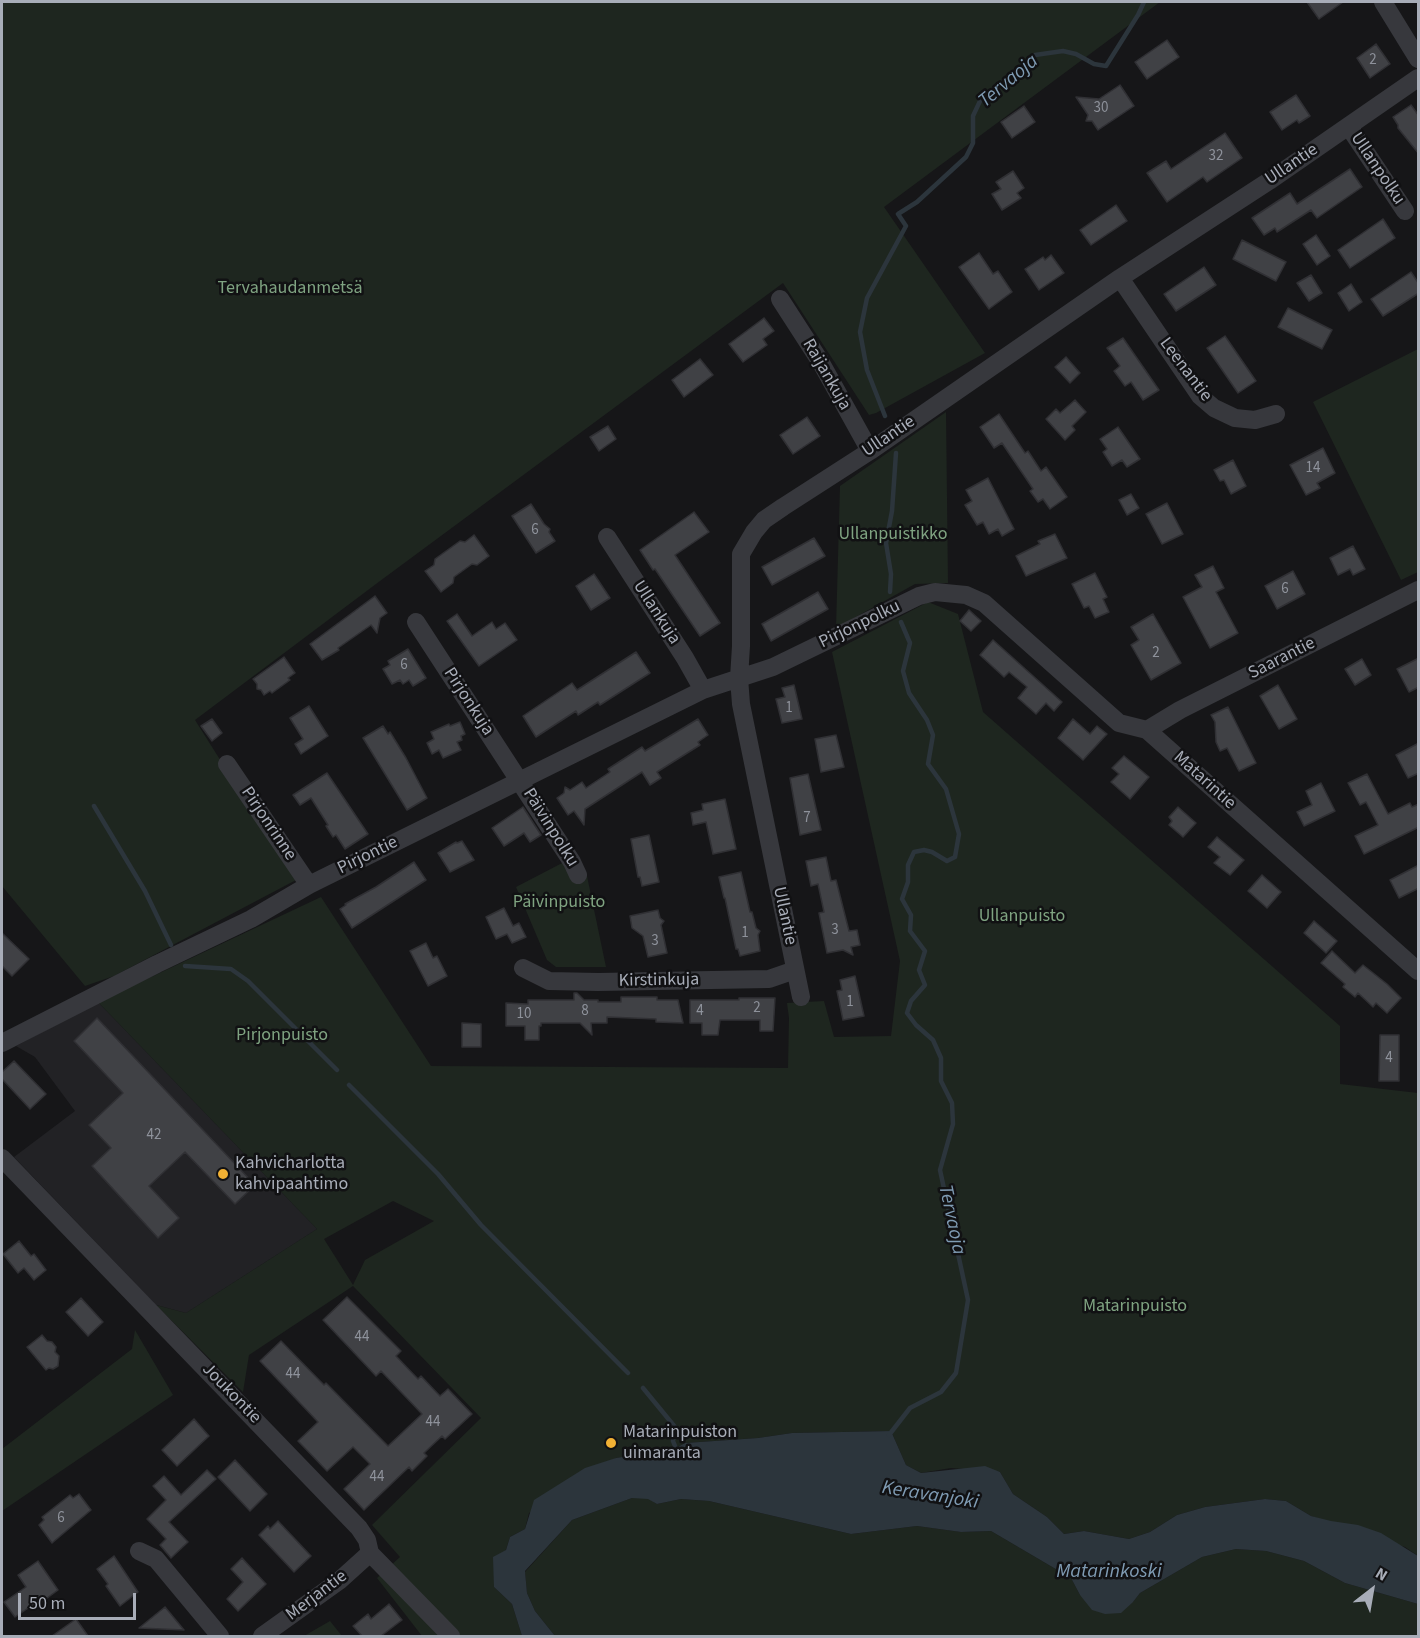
<!DOCTYPE html>
<html>
<head>
<meta charset="utf-8">
<style>
  body { margin:0 }
  #map { position:relative; width:1420px; height:1638px; overflow:hidden; background:#161618; font-family:"Source Sans 3",sans-serif }
  canvas { display:block }
  .frame { position:absolute; inset:0; border:3px solid #a8adb8; pointer-events:none }
  .north { position:absolute; left:1342px; top:1560px; width:60px; height:60px; -webkit-text-stroke:4px #111113; paint-order:stroke; rotate:31deg; font-size:16px; font-weight:700; line-height:24px; text-align:center; color:#a8adb8 }
  .north::after { content:''; display:block; margin:auto; width:21px; height:27px; background:#a8adb8; clip-path:polygon(50% 0,100% 100%,50% 72%,0 100%) }
  .scale { position:absolute; left:18px; top:1593px; width:118px; height:27px; box-sizing:border-box; border:3px solid #a8adb8; border-top:0; padding-left:8px; font-size:18px; line-height:21px; white-space:nowrap; color:#a8adb8; -webkit-text-stroke:4px #111113; paint-order:stroke }
</style>
</head>
<body>
<div id="map">
<canvas width="1420" height="1638"></canvas>
<div class="frame"></div>
<div class="north">N</div>
<div class="scale">50 m</div>
</div>
<script>
const context = document.querySelector('canvas').getContext('2d');
context.lineJoin = 'round';
function fill(path, color) { context.fillStyle = color; context.fill(path, 'evenodd'); }
const poly = rows => new Path2D(rows.map(r => 'M' + r).join(''));
function stroke(path, color, width, dash) { context.strokeStyle = color; context.lineWidth = width; context.lineCap = dash ? 'butt' : 'round'; context.setLineDash(dash || []); context.stroke(path); }
function drawText(font, color, halo, rows, align = 'center') {
  context.font = font + ' "Source Sans 3",sans-serif'; context.lineWidth = 5; context.setLineDash([]); context.textBaseline = 'middle'; context.strokeStyle = halo; context.fillStyle = color; for (const [text, x, y, turn = 0] of rows) {
    context.save(); context.translate(x, y); context.rotate((+turn || 0) * Math.PI / 180); context.textAlign = isNaN(turn) ? turn : align; if (halo) context.strokeText(text, 0, 0); context.fillText(text, 0, 0); context.restore();
  }
}
const built = poly([
  [98,1002,317,1229,186,1313,156,1305,14,1157,75,1111,35,1057,16,1046]
]);
const green = poly([
  [2,2,1160,2,884,207,985,353,876,413,869,415,783,283,380,581,195,720,296,880,114,976,85,986,2,886],
  [1418,349,1418,572,1401,580,1313,402],
  [946,412,948,583,915,584,836,628,840,486],
  [928,602,958,614,983,712,1340,1026,1340,1084,1418,1093,1418,1556,1405,1547,1311,1516,1286,1501,1265,1499,1205,1507,1177,1515,1150,1532,1129,1539,1084,1531,1064,1534,1047,1517,1013,1494,1000,1472,951,1468,921,1473,906,1465,891,1431,792,1433,758,1438,685,1443,676,1448,616,1458,529,1513,525,1529,510,1537,494,1587,512,1604,522,1636,422,1636,377,1578,400,1557,372,1525,481,1418,353,1286,249,1355,243,1392,156,1305,186,1313,317,1229,98,1002,321,897,431,1066,788,1068,789,1018,787,1003,824,1001,834,1037,891,1036,900,961,832,652],
  [393,1201,434,1221,365,1260,353,1285,324,1239],
  [566,861,587,876,606,967,556,967,547,960,516,887],
  [135,1330,173,1395,2,1511,2,1449,132,1349],
  [632,1498,648,1498,657,1504,681,1499,709,1501,851,1534,917,1526,961,1532,991,1531,1071,1578,1080,1595,1133,1602,1140,1593,1202,1557,1236,1549,1266,1551,1304,1561,1345,1583,1418,1604,1418,1636,555,1636,535,1611,527,1593,525,1572,572,1520],
  [330,1621,342,1636,304,1636]
]);
const water = poly([
  [891,1431,906,1465,921,1473,985,1466,1000,1472,1013,1494,1047,1517,1064,1534,1084,1531,1129,1539,1150,1532,1177,1515,1205,1507,1265,1499,1286,1501,1311,1516,1331,1521,1358,1525,1381,1533,1418,1556,1418,1604,1345,1583,1304,1561,1266,1551,1236,1549,1202,1557,1140,1593,1133,1602,1121,1613,1105,1614,1092,1610,1080,1595,1071,1578,991,1531,961,1532,917,1526,851,1534,709,1501,681,1499,657,1504,648,1499,632,1498,572,1520,525,1571,527,1593,535,1611,555,1636,522,1636,512,1604,494,1587,493,1557,506,1550,510,1537,525,1529,534,1500,585,1468,616,1458,676,1448,685,1443,758,1438,792,1433]
]);
const stream = poly([
  [885,416,867,370,860,332,867,298,906,226,898,214,917,202,966,157,973,143,973,116,980,101,1000,84,1019,74,1035,55,1063,51,1076,54,1094,64,1106,66,1138,15,1144,2],
  [890,592,891,574,886,543,892,511,896,453],
  [94,806,145,891,171,945],
  [185,966,231,969,248,981,337,1070],
  [349,1085,438,1174,481,1225,628,1373],
  [643,1388,675,1427,673,1441,677,1451],
  [889,1435,910,1408,941,1392,956,1373,968,1300,940,1170,953,1124,952,1103,941,1081,941,1058,933,1040,916,1025,907,1013,911,1001,925,985,919,970,925,951,910,931,911,915,902,899,908,882,908,865,914,852,924,850,932,852,947,861,955,857,959,834,946,789,928,764,933,735,927,720,909,693,903,671,910,643,901,622]
]);
const building = poly([
  [1307,2,1343,2,1319,19,1307,2],
  [1167,40,1179,57,1147,79,1135,62,1167,40],
  [1376,44,1390,64,1370,78,1357,58,1376,44],
  [1120,85,1134,106,1098,130,1092,121,1086,121,1088,115,1076,97,1099,99,1120,85],
  [1296,95,1310,116,1299,123,1297,120,1282,130,1270,112,1296,95],
  [1411,105,1419,116,1419,154,1398,128,1398,125,1393,117,1411,105],
  [1024,106,1035,122,1012,138,1001,122,1024,106],
  [1225,133,1242,158,1207,182,1203,177,1167,202,1147,173,1166,161,1171,169,1225,133],
  [1350,169,1362,187,1317,218,1311,210,1277,232,1275,228,1264,235,1252,218,1290,193,1297,204,1350,169],
  [1013,171,1024,188,1017,193,1021,198,1002,210,992,194,1001,189,996,182,1013,171],
  [1116,205,1127,221,1091,245,1080,230,1116,205],
  [1383,219,1395,238,1350,268,1338,250,1383,219],
  [1316,235,1330,256,1317,265,1303,244,1316,235],
  [1242,240,1286,262,1276,281,1233,259,1242,240],
  [979,253,993,274,998,271,1012,292,989,309,959,267,979,253],
  [1051,255,1064,273,1039,290,1025,269,1043,257,1045,260,1051,255],
  [1204,267,1216,285,1176,311,1164,294,1204,267],
  [1411,272,1419,284,1419,293,1383,316,1371,299,1411,272],
  [1311,275,1322,293,1309,301,1297,283,1311,275],
  [1351,284,1362,302,1349,311,1338,293,1351,284],
  [1288,308,1332,330,1322,349,1278,327,1288,308],
  [764,318,774,331,763,339,767,345,743,362,729,344,764,318],
  [1225,336,1256,381,1238,393,1207,348,1225,336],
  [1123,338,1159,390,1143,400,1131,382,1125,386,1114,371,1120,366,1107,348,1123,338],
  [1066,357,1080,373,1070,383,1055,367,1066,357],
  [700,359,713,375,684,397,672,380,700,359],
  [1075,400,1086,412,1072,426,1075,430,1065,440,1046,419,1056,409,1060,413,1075,400],
  [999,414,1025,453,1028,451,1041,471,1046,467,1067,497,1050,509,1043,499,1038,502,1030,491,1033,489,1027,480,1002,443,994,448,980,427,999,414],
  [807,417,820,436,793,454,780,435,807,417],
  [608,426,616,439,599,451,590,437,608,426],
  [1118,427,1140,459,1127,467,1122,460,1112,466,1103,452,1107,449,1100,439,1118,427],
  [1323,448,1335,473,1317,483,1320,488,1306,495,1290,465,1323,448],
  [1233,460,1246,486,1231,494,1224,480,1220,481,1214,470,1233,460],
  [988,478,1014,529,1002,536,998,529,989,534,983,522,977,525,965,505,972,501,966,490,988,478],
  [1131,494,1139,508,1127,515,1119,500,1131,494],
  [1167,503,1183,534,1162,544,1146,514,1167,503],
  [531,504,544,524,550,529,549,532,555,541,536,553,512,516,531,504],
  [694,512,709,532,675,555,720,623,700,636,655,569,653,570,640,550,694,512],
  [1055,534,1067,558,1026,576,1016,556,1040,544,1038,541,1055,534],
  [474,535,489,556,477,565,472,564,454,577,453,583,441,592,425,571,434,565,435,559,460,541,465,542,474,535],
  [814,538,825,556,772,585,762,567,814,538],
  [1353,546,1365,569,1353,575,1350,569,1338,575,1330,558,1353,546],
  [1213,566,1224,588,1216,592,1238,633,1210,648,1183,597,1202,587,1195,575,1213,566],
  [1293,571,1305,594,1277,609,1265,586,1293,571],
  [1095,573,1107,597,1103,599,1109,612,1095,618,1089,606,1084,608,1072,584,1095,573],
  [594,574,610,598,591,610,576,586,594,574],
  [818,592,828,609,771,641,762,624,818,592],
  [375,596,387,613,380,618,377,633,371,625,338,648,339,650,322,660,310,644,375,596],
  [969,610,981,621,971,631,960,621,969,610],
  [457,614,472,636,492,622,496,629,505,623,517,640,479,666,447,621,457,614],
  [1153,614,1181,663,1151,680,1131,645,1139,640,1131,627,1153,614],
  [993,640,1062,702,1054,711,1046,703,1036,714,1018,698,1027,687,1009,672,1004,677,980,655,993,640],
  [408,649,426,678,413,686,409,680,403,684,400,680,392,684,383,669,390,665,388,661,408,649],
  [636,652,650,673,600,705,598,702,578,715,576,711,536,737,523,716,572,683,577,690,636,652],
  [284,657,295,673,288,678,290,680,272,693,270,691,264,695,261,690,257,689,257,684,253,679,284,657],
  [1419,658,1419,687,1409,692,1397,669,1419,658],
  [1362,659,1371,675,1355,685,1345,669,1362,659],
  [794,685,802,719,782,723,776,699,785,697,782,688,794,685],
  [1278,685,1297,719,1279,729,1260,696,1278,685],
  [309,706,328,736,301,754,295,744,303,739,290,718,309,706],
  [1228,707,1256,763,1239,771,1227,748,1220,751,1216,742,1215,722,1211,715,1228,707],
  [212,719,222,733,212,741,201,726,212,719],
  [698,719,708,735,698,742,700,745,657,772,661,778,650,785,642,772,585,809,584,825,574,811,568,815,557,798,564,793,565,787,570,790,582,782,586,788,610,772,608,769,642,747,645,751,698,719],
  [1073,719,1090,734,1097,726,1107,734,1083,760,1058,738,1073,719],
  [460,722,465,734,461,736,462,740,457,742,461,750,443,758,439,750,432,754,427,743,434,739,431,732,449,724,450,726,460,722],
  [383,726,388,734,390,732,406,758,427,798,407,810,363,738,383,726],
  [836,735,844,767,821,772,815,739,836,735],
  [1419,743,1419,773,1408,778,1396,755,1419,743],
  [1124,756,1149,777,1130,799,1111,782,1119,774,1112,768,1124,756],
  [327,773,368,834,345,849,336,835,333,837,326,826,328,825,311,798,300,805,293,795,327,773],
  [808,774,821,830,800,835,790,778,808,774],
  [1367,774,1388,814,1410,803,1412,807,1419,804,1419,827,1364,854,1355,836,1378,825,1366,802,1360,805,1348,783,1367,774],
  [1321,783,1335,811,1304,826,1297,812,1312,805,1306,791,1321,783],
  [725,799,736,849,713,854,706,822,693,825,691,813,703,810,702,804,725,799],
  [523,807,541,835,530,842,524,833,504,846,492,828,523,807],
  [1178,807,1196,823,1183,837,1169,825,1172,821,1169,817,1178,807],
  [649,835,659,882,642,886,640,877,638,877,631,839,649,835],
  [1217,837,1244,860,1230,875,1214,863,1220,857,1208,847,1217,837],
  [462,841,474,860,450,872,438,853,456,842,457,843,462,841],
  [826,857,831,881,836,880,849,931,857,930,860,945,851,947,853,955,843,950,827,953,819,913,824,912,818,884,811,886,806,861,826,857],
  [414,862,426,880,352,928,340,909,346,905,345,904,376,887,414,862],
  [1419,865,1419,888,1399,898,1390,880,1419,865],
  [741,872,750,912,752,912,756,928,760,931,758,935,760,951,740,956,738,949,736,949,725,898,724,898,719,877,741,872],
  [1262,875,1281,892,1267,908,1248,891,1262,875],
  [504,908,513,926,519,923,526,937,512,943,507,934,496,939,486,917,504,908],
  [658,910,660,918,664,921,661,925,667,953,648,957,643,936,632,928,630,916,658,910],
  [1314,921,1337,941,1326,953,1304,933,1314,921],
  [2,933,29,959,12,976,2,966,2,933],
  [426,943,433,958,437,956,447,976,428,986,410,951,426,943],
  [1332,951,1355,973,1363,965,1387,984,1401,998,1387,1013,1376,1003,1373,1007,1358,993,1355,997,1343,987,1345,984,1321,963,1332,951],
  [855,976,864,1016,843,1020,837,991,842,990,840,980,855,976],
  [574,993,577,993,584,1000,598,1000,598,1002,621,1002,621,997,657,997,657,1000,678,1000,683,1023,656,1022,656,1019,607,1017,607,1023,591,1023,592,1035,580,1023,541,1023,541,1026,539,1026,539,1040,525,1040,525,1026,506,1026,506,1003,528,1004,528,1000,574,1000,574,993],
  [739,998,775,998,773,1031,760,1031,760,1020,720,1020,718,1035,702,1035,702,1023,690,1023,690,1000,739,1000,739,998],
  [97,1018,255,1185,235,1204,185,1152,149,1186,179,1218,158,1238,92,1166,111,1148,89,1125,123,1093,74,1041,97,1018],
  [462,1023,481,1024,481,1047,462,1047,462,1023],
  [1380,1035,1399,1035,1399,1081,1379,1081,1380,1035],
  [14,1061,46,1094,30,1109,2,1079,2,1072,14,1061],
  [19,1241,31,1256,34,1254,46,1270,34,1280,24,1268,18,1273,3,1254,19,1241],
  [347,1297,401,1351,396,1356,418,1379,421,1376,440,1396,448,1389,472,1414,445,1439,442,1436,424,1453,427,1456,412,1471,409,1467,364,1510,344,1489,370,1464,353,1447,327,1471,298,1441,318,1422,260,1361,281,1341,324,1385,326,1383,388,1446,422,1414,381,1371,376,1376,323,1320,347,1297],
  [81,1298,103,1322,88,1336,66,1312,81,1298],
  [42,1335,47,1341,52,1342,56,1347,55,1352,59,1356,58,1366,53,1369,49,1368,46,1370,27,1347,42,1335],
  [194,1419,209,1436,177,1466,162,1450,194,1419],
  [235,1460,267,1494,250,1511,218,1477,235,1460],
  [207,1470,216,1479,169,1522,188,1542,171,1558,160,1545,166,1539,147,1519,166,1500,153,1486,164,1476,181,1495,207,1470],
  [79,1494,91,1510,52,1543,39,1525,44,1520,42,1517,70,1495,73,1498,79,1494],
  [278,1521,311,1556,294,1572,259,1535,268,1526,270,1529,278,1521],
  [114,1556,138,1592,120,1606,106,1586,108,1584,97,1569,114,1556],
  [242,1558,266,1584,238,1611,227,1599,243,1582,231,1569,242,1558],
  [38,1561,58,1590,39,1604,37,1602,15,1617,4,1602,26,1587,18,1575,38,1561],
  [389,1604,402,1620,381,1636,362,1636,353,1626,368,1614,371,1619,389,1604],
  [165,1607,184,1630,139,1628,165,1607],
  [76,1619,88,1636,52,1636,76,1619]
]);
const minor = poly([
  [1383,2,1418,59],
  [1349,127,1405,211],
  [1120,278,1200,396,1214,408,1235,418,1255,420,1276,414],
  [780,299,820,361,870,451],
  [607,537,685,658,703,690],
  [416,622,572,862,578,875],
  [1147,730,1180,710,1418,590],
  [227,764,309,885],
  [523,968,549,981,598,982,769,979,795,970],
  [801,997,741,704,739,678,741,646,741,554,754,532,764,520,783,507,870,451,1120,278,1269,181,1418,78],
  [2,1043,157,964,251,919,309,885,703,690,773,667,919,596,935,592,966,595,984,603,1119,723,1147,730,1418,971],
  [2,1158,359,1528,367,1540,370,1553,451,1636],
  [139,1551,156,1559,220,1636],
  [262,1636,339,1581,370,1553]
]);
const markers = [
  [223,1174,6,"#f2b134"],
  [611,1443,6,"#f2b134"]
];
const numberNames = [
  ["2",1373,61],
  ["30",1101,109],
  ["32",1216,157],
  ["14",1313,469],
  ["6",535,531],
  ["6",1285,590],
  ["2",1156,654],
  ["6",404,666],
  ["1",789,709],
  ["7",807,819],
  ["3",835,931],
  ["1",745,934],
  ["3",655,942],
  ["1",850,1003],
  ["2",757,1009],
  ["8",585,1012],
  ["4",700,1012],
  ["10",524,1015],
  ["4",1389,1059],
  ["42",154,1136],
  ["44",362,1338],
  ["44",293,1375],
  ["44",433,1423],
  ["44",377,1478],
  ["6",61,1519]
];
const streetNames = [
  ["Ullantie",1292,165,-34],
  ["Ullanpolku",1377,169,56],
  ["Leenantie",1185,370,53],
  ["Raijankuja",826,375,60],
  ["Ullantie",889,437,-34],
  ["Ullankuja",656,613,57],
  ["Pirjonpolku",860,625,-26],
  ["Saarantie",1282,659,-27],
  ["Pirjonkuja",468,702,57],
  ["Matarintie",1204,781,42],
  ["Pirjonrinne",268,824,56],
  ["Päivinpolku",550,828,58],
  ["Pirjontie",368,856,-26],
  ["Ullantie",784,916,78],
  ["Kirstinkuja",659,981,-1],
  ["Joukontie",231,1394,46],
  ["Merjantie",317,1596,-37]
];
const parkNames = [
  ["Tervahaudanmetsä",290,289],
  ["Ullanpuistikko",893,535],
  ["Päivinpuisto",559,903],
  ["Ullanpuisto",1022,917],
  ["Pirjonpuisto",282,1036],
  ["Matarinpuisto",1135,1307]
];
const poiNames = [
  ["Kahvicharlotta",235,1164],
  ["kahvipaahtimo",235,1185],
  ["Matarinpuiston",623,1433],
  ["uimaranta",623,1454]
];
const waterNames = [
  ["Tervaoja",1009,82,-40],
  ["Tervaoja",951,1220,78],
  ["Keravanjoki",930,1496,9],
  ["Matarinkoski",1109,1573]
];
fill(built, '#222225');
fill(green, '#1e261f');
fill(water, '#2c353c');
stroke(stream, '#2c353c', 4.5);
fill(building, '#404145');
stroke(building, '#303034', 1.5);
stroke(minor, '#37383d', 18);
for (const [x, y, r, color] of markers) { const dot = new Path2D(); dot.arc(x, y, r, 0, 2 * Math.PI); context.fillStyle = color; context.fill(dot); stroke(dot, '#111113', 2); }
drawText('15px', '#8e929b', null, numberNames);
drawText('18px', '#a8adb8', '#111113', streetNames);
drawText('18px', '#7fa381', '#111113', parkNames);
drawText('18px', '#a8adb8', '#111113', poiNames, 'left');
drawText('italic 20px', '#7f9bb3', '#111113', waterNames);
</script>
</body>
</html>
